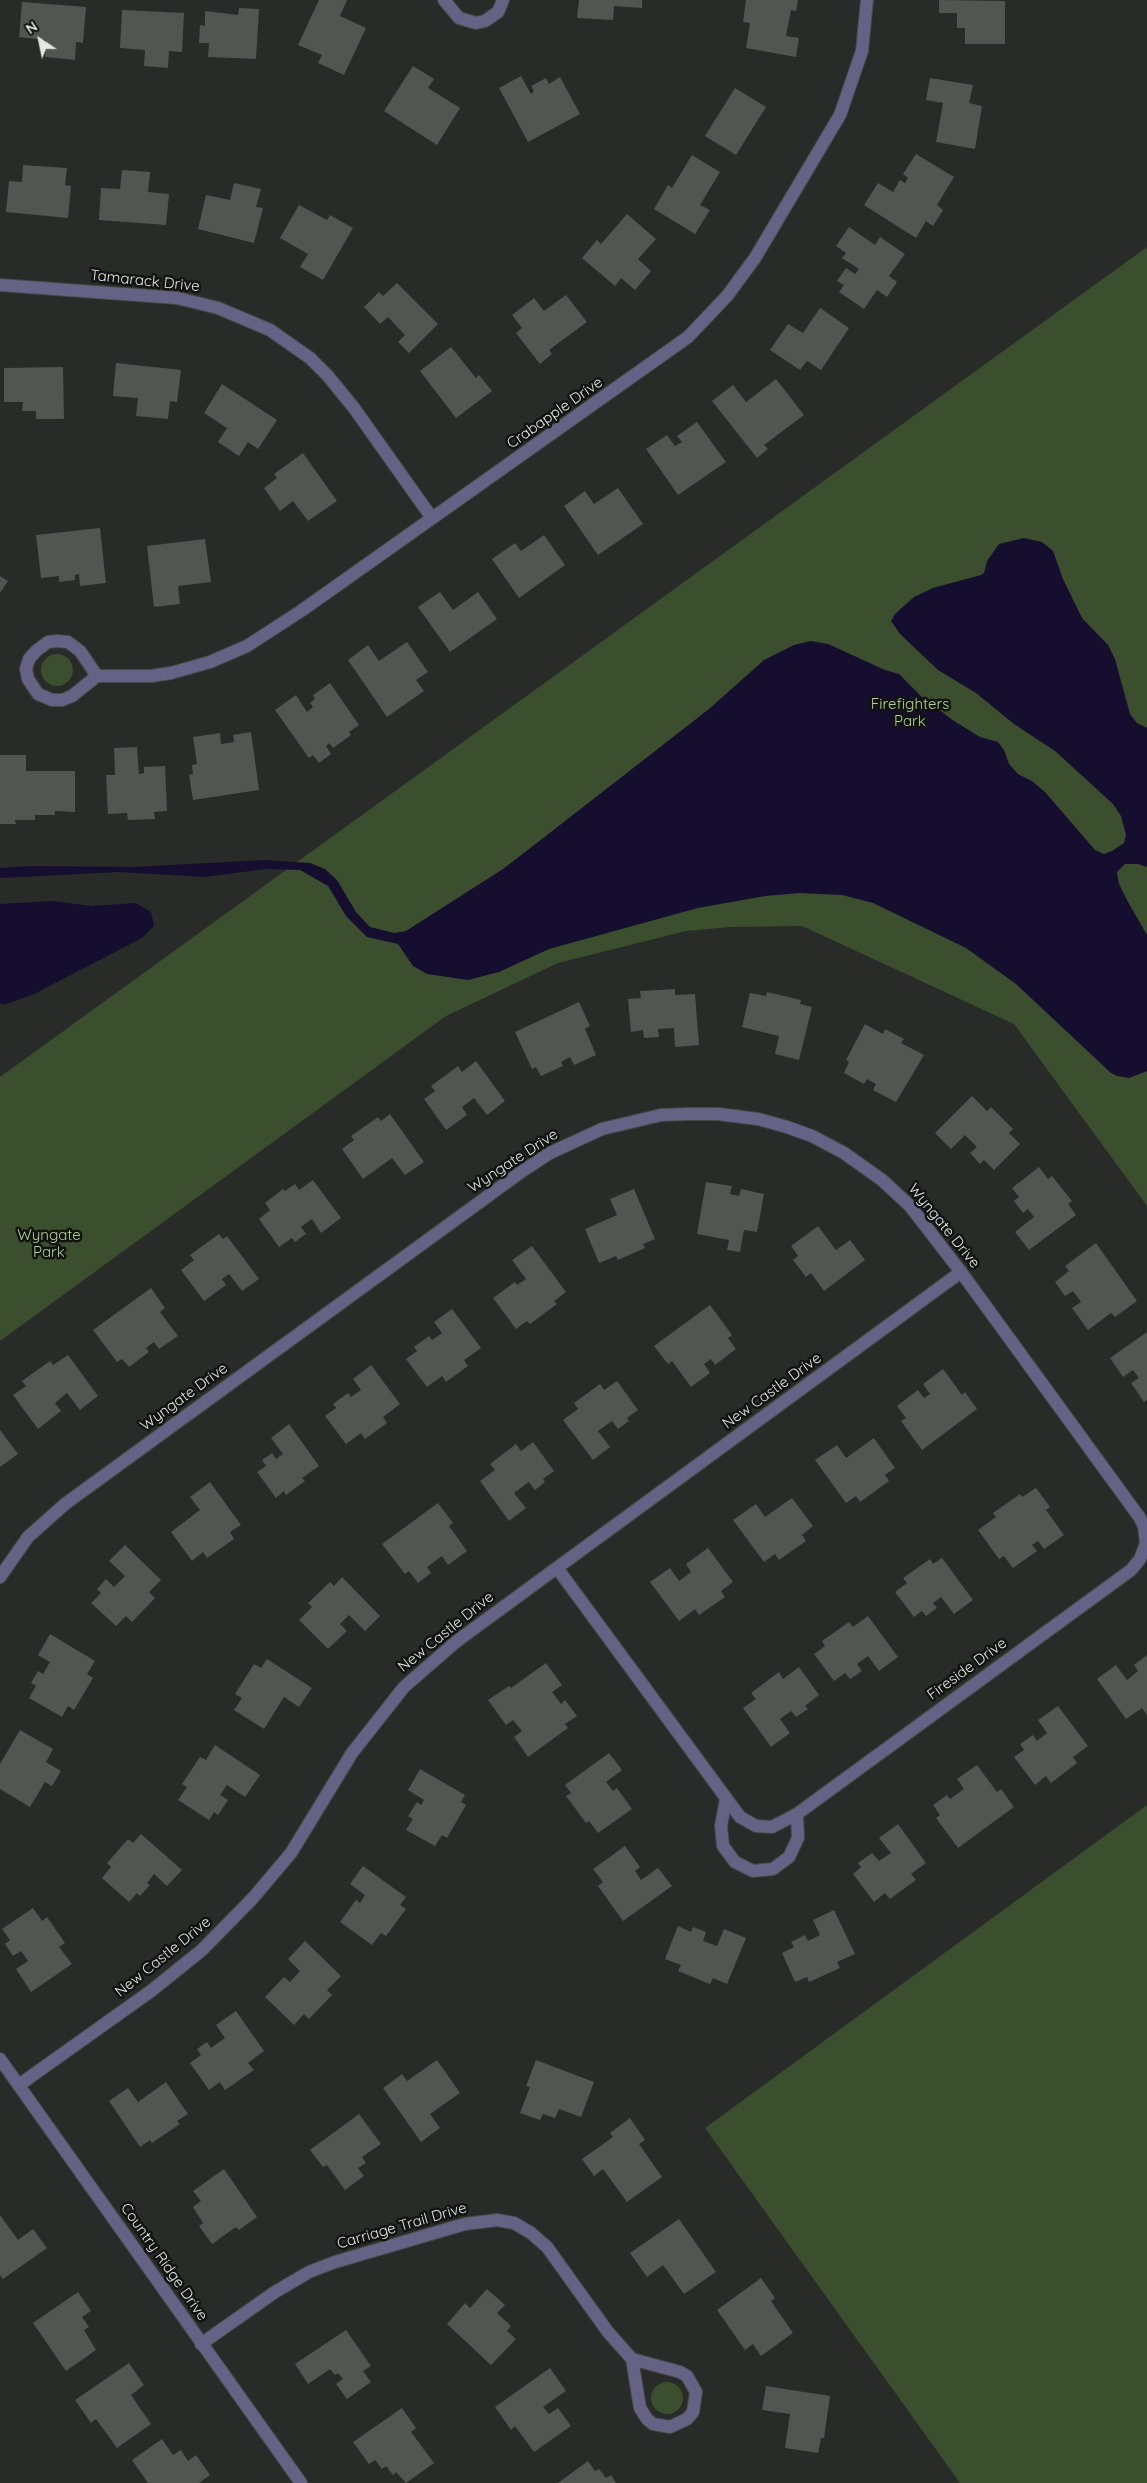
<!DOCTYPE html>
<html>
<head>
<meta charset="utf-8">
<style>
  body { margin:0 }
  #map { position:relative; width:1147px; height:2483px; overflow:hidden; background:#282b27; font-family:Quicksand,sans-serif }
  canvas { display:block }
  .north { position:absolute; left:15px; top:15px; width:50px; height:50px; -webkit-text-stroke:4px #121311; paint-order:stroke; rotate:326deg; font-size:14px; font-weight:700; line-height:20px; text-align:center; color:#e5e7e4 }
  .north::after { content:''; display:block; margin:auto; width:18px; height:22px; background:#e5e7e4; clip-path:polygon(50% 0,100% 100%,50% 72%,0 100%) }
</style>
</head>
<body>
<div id="map">
<canvas width="1147" height="2483"></canvas>
<div class="north">N</div>
</div>
<script>
const context = document.querySelector('canvas').getContext('2d');
context.lineJoin = 'round';
function fill(path, color) { context.fillStyle = color; context.fill(path, 'evenodd'); }
const poly = rows => new Path2D(rows.map(r => 'M' + r).join(''));
function stroke(path, color, width, dash) { context.strokeStyle = color; context.lineWidth = width; context.lineCap = dash ? 'butt' : 'round'; context.setLineDash(dash || []); context.stroke(path); }
function drawText(font, color, halo, rows, align = 'center') {
  context.font = font + ' Quicksand,sans-serif'; context.lineWidth = 5; context.setLineDash([]); context.textBaseline = 'middle'; context.strokeStyle = halo; context.fillStyle = color; for (const [text, x, y, turn = 0] of rows) {
    context.save(); context.translate(x, y); context.rotate((+turn || 0) * Math.PI / 180); context.textAlign = isNaN(turn) ? turn : align; if (halo) context.strokeText(text, 0, 0); context.fillText(text, 0, 0); context.restore();
  }
}
const green = poly([
  [1147,247,1147,1206,1014,1024,802,926,730,927,686,931,558,963,446,1016,0,1341,0,1077],
  '41 670a16 16 0 1 1 32 0a16 16 0 1 1-32 0Z',
  [1147,1805,1147,2483,960,2483,705,2128],
  '651 2398a16 16 0 1 1 32 0a16 16 0 1 1-32 0Z'
]);
const water = poly([
  [1024,538,1042,542,1053,551,1063,579,1082,618,1108,645,1115,659,1130,714,1137,723,1147,728,1147,867,1138,864,1125,864,1117,872,1119,884,1128,902,1147,935,1147,1071,1129,1078,1117,1076,1111,1073,1016,984,966,948,873,903,842,895,799,893,765,896,698,908,549,949,499,972,468,980,427,974,413,966,398,944,367,937,346,916,328,886,300,870,266,869,204,877,119,872,0,878,0,868,32,866,134,867,265,860,310,863,325,869,337,880,356,912,370,927,394,933,406,931,503,869,551,832,709,709,764,660,794,645,811,641,828,644,885,670,899,674,922,697,954,721,980,737,998,742,1004,750,1009,764,1018,774,1032,781,1045,792,1095,850,1104,854,1112,851,1124,843,1126,835,1121,816,1113,804,1055,751,1014,724,976,693,938,670,900,634,891,621,895,614,914,597,933,588,981,575,984,573,987,561,999,544],
  [53,901,91,906,136,903,151,912,154,926,142,938,32,995,4,1005,0,1003,0,904]
]);
const building = poly([
  [319,0,347,0,340,16,366,28,344,75,318,63,322,55,298,45],
  [579,0,642,0,642,8,614,6,613,20,577,18],
  [746,0,798,0,796,11,791,10,786,36,799,38,796,57,746,48,750,23,743,22],
  [939,0,1005,1,1005,44,965,44,965,28,957,28,957,13,939,13],
  [22,2,86,7,83,43,76,42,75,60,45,57,46,40,19,37],
  [239,8,259,9,256,59,208,57,209,43,199,43,200,25,205,26,205,11,238,15],
  [122,10,184,13,182,52,169,51,168,68,144,66,145,50,120,48],
  [413,66,434,79,428,88,460,108,437,145,384,111],
  [521,76,531,94,534,91,531,86,546,78,549,84,560,77,580,114,528,142,499,88],
  [930,78,973,85,969,103,982,106,975,149,936,142,943,103,926,100],
  [735,88,766,107,736,155,705,136],
  [916,154,954,177,937,205,943,210,933,226,926,221,916,238,864,205,878,183,893,192,900,180,905,183,908,178,903,174],
  [692,155,720,172,700,205,710,210,695,234,654,209,668,185,672,188],
  [23,165,67,168,65,185,71,186,68,218,6,212,9,181,22,182],
  [122,170,150,172,148,192,169,194,166,225,99,220,101,188,120,189],
  [234,183,261,189,256,207,263,208,254,243,198,229,206,195,230,200],
  [299,205,327,220,330,215,353,228,323,280,300,267,308,254,280,238],
  [627,214,656,239,638,259,651,271,635,290,621,278,615,286,582,258,597,240,601,244],
  [849,227,875,245,880,237,905,254,889,276,897,282,887,297,877,290,864,309,839,292,844,285,837,281,846,268,855,274,859,269,842,258,846,253,836,246],
  [397,283,438,324,409,353,398,342,405,335,388,317,380,324,364,307,379,292,383,296],
  [566,295,587,322,549,350,552,354,540,364,516,333,522,328,512,315,534,298,544,311],
  [820,308,849,328,821,370,807,361,800,370,770,350,788,324,803,333],
  [451,347,476,378,479,375,492,391,456,418,420,371],
  [116,363,181,370,177,402,170,401,168,419,136,416,138,398,113,396],
  [63,367,64,419,36,419,36,411,22,411,23,402,4,402,4,368],
  [776,379,804,415,764,445,768,449,757,458,712,401,733,385,746,402],
  [222,384,277,420,258,449,248,442,239,456,218,442,227,428,204,413],
  [697,422,726,462,678,495,646,449,667,435,675,446,682,442,677,436],
  [303,453,337,501,308,521,293,501,280,511,264,488,277,478,274,474],
  [618,488,643,524,598,555,564,506,585,491,594,504],
  [100,528,106,583,80,586,79,574,75,575,75,580,59,582,59,576,41,578,36,535],
  [544,535,565,565,519,598,492,559,515,543,521,551],
  [205,539,211,582,178,586,180,604,154,607,147,546],
  [0,576,8,581,0,593],
  [440,592,453,610,478,592,497,619,450,652,418,607],
  [407,642,428,672,416,680,424,691,387,717,348,660,368,645,379,661],
  [330,683,359,725,349,732,351,735,333,748,329,743,326,746,331,754,319,763,313,755,309,758,275,710,296,695,307,712,313,707,310,703,315,699,313,695],
  [251,732,259,790,193,800,189,775,193,774,192,765,197,764,193,737,220,733,221,744,234,742,233,735],
  [137,747,139,774,144,773,144,767,165,766,167,811,154,812,155,819,128,820,127,813,108,814,106,775,115,775,114,748],
  [0,755,26,755,26,771,75,771,75,812,55,811,55,815,35,815,35,820,15,820,16,824,0,824],
  [675,989,675,995,695,994,699,1045,675,1047,674,1028,658,1029,659,1037,644,1038,643,1030,631,1032,628,999,641,998,640,991],
  [767,992,801,1000,800,1004,812,1007,799,1060,775,1054,779,1036,742,1027,750,993,766,996],
  [579,1002,590,1026,585,1029,596,1055,574,1065,570,1057,561,1062,563,1066,541,1076,536,1067,532,1069,515,1032],
  [865,1024,883,1034,885,1029,904,1039,901,1043,924,1055,896,1102,873,1090,876,1084,867,1079,864,1084,844,1073,849,1062,846,1060],
  [476,1061,505,1101,487,1115,474,1098,462,1107,467,1115,446,1130,424,1099,435,1091,431,1086,458,1066,462,1072],
  [972,1096,987,1111,991,1107,1013,1129,1009,1133,1020,1144,994,1170,984,1160,980,1164,970,1153,977,1147,965,1135,951,1149,935,1133],
  [390,1114,424,1162,405,1175,392,1158,363,1179,342,1149,354,1140,351,1136,378,1117,381,1121],
  [1039,1167,1048,1179,1052,1176,1072,1201,1068,1204,1076,1215,1029,1250,1015,1232,1034,1217,1028,1209,1023,1213,1014,1201,1019,1197,1012,1188],
  [313,1180,341,1218,321,1233,312,1219,301,1227,306,1234,295,1242,292,1238,279,1247,259,1219,270,1210,265,1203,283,1189,285,1191,295,1184,299,1190],
  [706,1182,732,1186,730,1194,739,1196,741,1189,764,1194,757,1232,744,1230,740,1252,727,1250,729,1240,697,1234],
  [634,1189,655,1239,643,1244,645,1248,618,1260,616,1256,599,1263,585,1229,617,1215,610,1199],
  [818,1226,836,1250,850,1240,865,1260,824,1291,811,1273,806,1277,793,1260,798,1256,791,1246],
  [219,1234,223,1239,227,1236,259,1279,242,1291,229,1274,222,1279,226,1285,204,1301,181,1270,194,1260,190,1255],
  [1096,1243,1137,1301,1115,1317,1111,1313,1088,1330,1072,1308,1081,1302,1073,1291,1065,1296,1055,1282,1069,1271,1065,1266],
  [532,1246,566,1292,554,1301,557,1304,530,1324,527,1321,516,1329,493,1298,515,1282,517,1285,526,1279,512,1260],
  [151,1288,165,1308,160,1312,178,1336,159,1349,154,1342,146,1348,149,1352,129,1367,122,1359,117,1362,93,1330],
  [710,1305,732,1335,728,1338,736,1349,715,1365,711,1359,704,1364,710,1373,691,1387,672,1361,668,1364,654,1346],
  [452,1309,481,1348,464,1360,468,1366,446,1382,442,1376,427,1387,406,1359,417,1351,414,1347,429,1336,432,1340,442,1333,434,1322],
  [1147,1332,1147,1400,1144,1402,1131,1383,1139,1378,1133,1370,1123,1377,1110,1358],
  [68,1355,98,1396,80,1410,67,1393,55,1403,61,1411,38,1429,13,1395,26,1386,22,1381,50,1361,53,1365],
  [371,1365,400,1404,383,1417,387,1423,365,1439,361,1433,346,1444,325,1416,336,1408,333,1404,348,1393,351,1397,361,1390,353,1379],
  [943,1369,962,1395,965,1392,977,1409,922,1450,901,1421,906,1418,897,1406,918,1390,924,1398,930,1394,923,1384],
  [617,1381,638,1410,627,1418,629,1421,618,1429,612,1421,598,1431,610,1447,593,1460,563,1420,578,1409,574,1403,600,1384,604,1390],
  [289,1424,319,1466,302,1478,305,1481,286,1495,284,1491,276,1498,257,1472,266,1466,262,1460,272,1453,276,1459,283,1454,271,1438],
  [0,1430,18,1454,0,1467],
  [874,1438,895,1468,885,1475,889,1481,860,1502,856,1496,846,1503,815,1460,837,1445,846,1458],
  [533,1442,554,1471,543,1479,545,1482,535,1490,529,1482,514,1493,526,1508,509,1521,480,1481,495,1470,490,1464,516,1444,521,1451],
  [210,1482,241,1525,230,1532,234,1539,207,1558,203,1552,192,1561,171,1532,200,1510,190,1497],
  [1036,1488,1050,1507,1046,1510,1064,1535,1044,1549,1038,1541,1032,1545,1037,1551,1013,1568,1004,1556,999,1559,978,1530,996,1517,993,1513,1020,1494,1022,1497],
  [792,1498,813,1526,802,1535,806,1541,779,1560,775,1554,764,1562,733,1520,756,1504,765,1517],
  [438,1503,453,1523,449,1526,467,1551,448,1565,442,1556,427,1567,431,1573,418,1583,409,1571,405,1574,382,1544],
  [125,1545,161,1580,149,1592,155,1598,132,1622,126,1616,116,1626,91,1603,101,1593,97,1589,106,1579,114,1587,125,1576,109,1561],
  [708,1548,733,1582,721,1591,725,1597,699,1615,695,1609,679,1621,650,1582,670,1568,679,1581,691,1572,686,1564],
  [942,1558,973,1600,954,1614,941,1597,933,1603,937,1608,926,1616,922,1611,914,1617,895,1592,907,1583,903,1578,930,1559,933,1564],
  [342,1577,380,1616,365,1631,349,1615,340,1624,347,1631,328,1649,299,1620,312,1607,308,1603,330,1582,334,1586],
  [868,1616,898,1657,879,1671,868,1656,857,1664,862,1671,850,1679,845,1673,834,1681,814,1654,825,1646,822,1641,849,1622,853,1627],
  [50,1634,95,1661,87,1674,93,1678,74,1710,68,1706,62,1717,29,1698,36,1686,31,1683,38,1671,43,1674,50,1662,38,1655],
  [1147,1655,1147,1715,1142,1708,1126,1719,1097,1679,1116,1665,1127,1680,1138,1671,1134,1665],
  [267,1659,312,1688,299,1707,284,1697,264,1729,234,1710,242,1698,235,1694,254,1664,261,1668],
  [546,1663,562,1685,552,1692,561,1704,565,1700,577,1716,565,1724,568,1728,528,1757,514,1737,522,1731,513,1720,506,1725,488,1700,509,1686,511,1688],
  [799,1667,819,1695,805,1706,808,1709,796,1717,791,1711,780,1719,790,1733,771,1747,743,1708,756,1699,751,1693,779,1672,783,1679],
  [1058,1706,1088,1746,1073,1757,1077,1763,1051,1783,1046,1776,1035,1785,1014,1757,1024,1750,1020,1744,1033,1735,1037,1741,1047,1733,1038,1720],
  [20,1730,53,1749,46,1762,61,1771,52,1786,45,1782,30,1807,0,1789,0,1764],
  [215,1745,260,1775,245,1797,227,1785,220,1795,228,1800,218,1815,214,1812,209,1820,178,1800,187,1787,182,1784,200,1757,206,1760],
  [609,1753,622,1770,606,1782,613,1791,617,1788,632,1809,598,1833,589,1821,586,1823,566,1796,571,1793,565,1785],
  [977,1765,997,1792,1001,1789,1014,1807,958,1848,936,1818,940,1815,933,1805,947,1795,950,1799,964,1789,957,1779],
  [420,1769,465,1795,461,1802,466,1805,447,1838,442,1835,435,1846,406,1830,413,1819,408,1816,417,1802,421,1805,424,1800,408,1790],
  [898,1824,926,1863,911,1874,916,1880,890,1899,885,1893,874,1902,853,1874,861,1867,858,1863,872,1853,879,1861,891,1853,879,1838],
  [141,1834,182,1870,167,1886,154,1874,147,1883,150,1885,140,1896,137,1893,129,1902,102,1878,111,1867,107,1863,128,1839,133,1843],
  [625,1846,640,1867,635,1871,641,1880,658,1868,672,1886,623,1921,598,1886,603,1882,593,1869],
  [363,1866,406,1897,400,1905,406,1909,386,1936,381,1933,372,1945,340,1922,356,1900,360,1903,365,1895,350,1884],
  [33,1908,42,1921,47,1917,65,1943,59,1947,72,1964,31,1992,16,1969,28,1961,21,1951,13,1956,5,1944,10,1940,2,1929],
  [834,1910,855,1954,837,1962,840,1968,809,1982,807,1977,795,1982,782,1953,794,1947,791,1942,805,1935,808,1941,820,1935,813,1920],
  [678,1926,691,1932,693,1927,706,1932,703,1941,717,1946,724,1929,746,1938,727,1984,713,1978,710,1984,678,1971,681,1965,665,1959],
  [305,1941,341,1976,327,1990,332,1995,309,2019,304,2014,294,2025,265,1997,284,1977,290,1982,300,1971,288,1959],
  [236,2011,264,2051,248,2063,254,2070,225,2090,220,2082,209,2090,190,2063,201,2055,197,2049,207,2042,211,2048,225,2038,216,2025],
  [437,2060,460,2093,430,2114,440,2128,421,2142,383,2088,402,2074,407,2081],
  [536,2060,594,2082,581,2117,559,2109,555,2118,543,2114,540,2120,520,2113,530,2087,526,2086],
  [166,2082,188,2114,177,2121,180,2124,152,2143,150,2140,140,2147,109,2101,128,2088,138,2102],
  [359,2114,381,2144,362,2157,366,2163,358,2168,364,2176,345,2190,327,2165,323,2167,310,2150],
  [630,2118,645,2140,639,2144,662,2177,627,2202,603,2169,594,2176,582,2159,613,2137,610,2133],
  [224,2169,257,2217,239,2230,236,2227,212,2244,199,2226,203,2223,193,2207,201,2201,193,2191],
  [0,2215,18,2240,33,2229,47,2248,3,2279,0,2275],
  [679,2219,716,2272,684,2294,663,2265,647,2277,630,2253],
  [761,2278,775,2298,771,2301,793,2333,761,2356,753,2344,745,2350,717,2310],
  [487,2289,505,2305,497,2313,511,2326,507,2331,516,2339,491,2365,447,2324,465,2303,470,2308],
  [78,2292,91,2311,82,2317,89,2327,84,2330,96,2350,66,2371,33,2323],
  [346,2330,371,2366,363,2371,371,2382,347,2399,336,2384,343,2379,338,2373,335,2375,330,2369,308,2384,295,2364],
  [129,2363,144,2385,131,2395,151,2424,117,2448,96,2419,91,2423,75,2400],
  [550,2368,566,2391,543,2407,549,2414,558,2408,571,2426,534,2452,515,2426,511,2430,495,2407],
  [766,2386,830,2396,824,2438,821,2438,818,2453,785,2448,790,2414,762,2410],
  [402,2408,416,2428,411,2432,434,2463,406,2483,396,2472,393,2475,386,2466,382,2469,375,2460,369,2464,353,2442],
  [162,2439,173,2455,181,2450,188,2461,196,2455,210,2475,199,2483,148,2483,132,2460],
  [588,2461,595,2471,599,2469,606,2478,611,2475,616,2483,558,2483]
]);
const minor = poly([
  [444,0,459,18,476,23,485,21,498,12,503,0],
  [0,285,177,298,218,308,270,330,310,358,328,376,354,408,432,518],
  [97,676,80,651,68,642,57,641,48,642,36,651,29,659,26,669,28,679,38,694,52,700,62,700,72,696,97,676,151,676,171,673,210,662,247,646,301,611,688,337,727,296,755,258,840,115,862,51,867,0],
  [0,1577,28,1537,65,1504,521,1172,550,1153,602,1129,661,1115,688,1114,718,1114,758,1119,787,1127,812,1136,844,1153,882,1180,910,1206,961,1272,1140,1518,1144,1526,1146,1543,1140,1559,1131,1570,797,1814,772,1827,756,1826,740,1817,557,1568],
  [726,1799,721,1826,723,1846,735,1862,753,1871,773,1869,789,1857,798,1838,797,1814],
  [0,2059,301,2483],
  [19,2085,151,1991,202,1950,253,1898,291,1853,352,1753,404,1687,457,1641,961,1272],
  [201,2344,275,2292,309,2272,335,2262,465,2224,497,2220,514,2223,531,2233,547,2247,608,2332,632,2359,640,2408,647,2419,653,2424,670,2427,687,2419,693,2412,696,2392,687,2376,680,2372,632,2359]
]);
const streetNames = [
  ["Tamarack Drive",145,281,6],
  ["Crabapple Drive",555,413,-35],
  ["Wyngate Drive",513,1161,-33],
  ["Wyngate Drive",944,1226,51],
  ["New Castle Drive",772,1391,-36],
  ["Wyngate Drive",184,1397,-36],
  ["New Castle Drive",446,1632,-39],
  ["Fireside Drive",967,1669,-36],
  ["New Castle Drive",163,1957,-39],
  ["Carriage Trail Drive",402,2226,-16],
  ["Country Ridge Drive",164,2262,55]
];
const parkNames = [
  ["Firefighters",910,704],
  ["Park",910,721],
  ["Wyngate",49,1235],
  ["Park",49,1252]
];
fill(green, '#3b4f2e');
fill(water, '#160e2f');
fill(building, '#535551');
stroke(minor, '#464945', 14);
stroke(minor, '#666285', 12);
drawText('15px', '#e5e7e4', '#121311', streetNames);
drawText('15px', '#afd497', '#121311', parkNames);
</script>
</body>
</html>
